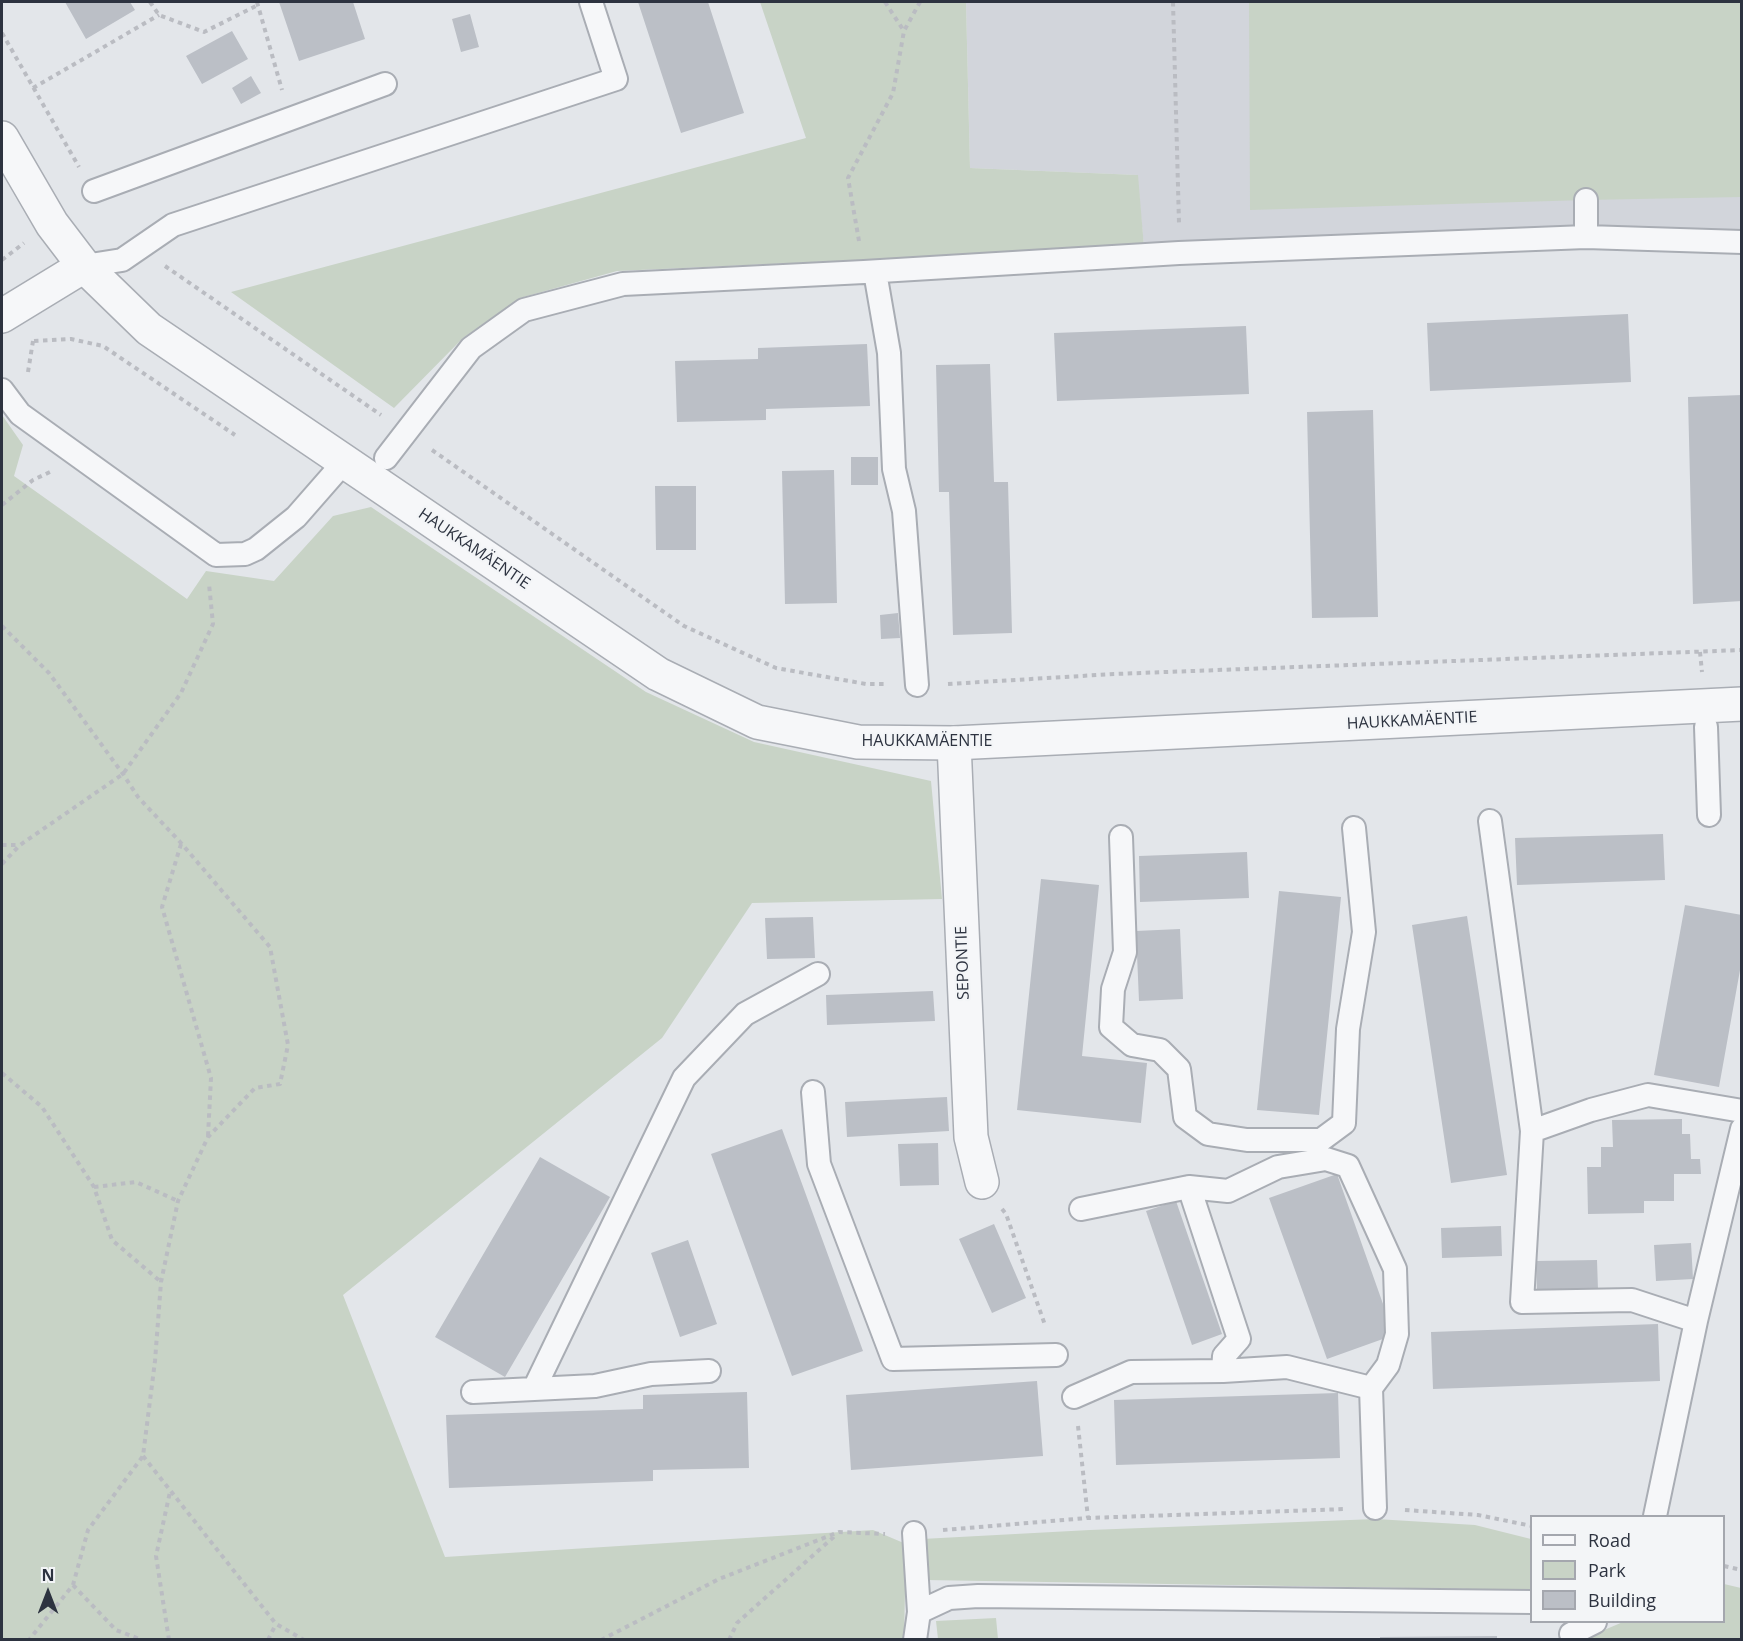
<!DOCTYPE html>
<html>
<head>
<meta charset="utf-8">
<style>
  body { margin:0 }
  #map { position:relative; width:1743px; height:1641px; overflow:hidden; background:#e3e6ea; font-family:"Open Sans",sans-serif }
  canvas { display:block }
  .frame { position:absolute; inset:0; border:3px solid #2d3340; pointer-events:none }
  .legend { position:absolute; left:1530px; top:1515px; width:195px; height:108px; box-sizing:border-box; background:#f3f5f7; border:2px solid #a4a7ae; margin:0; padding:8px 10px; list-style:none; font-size:18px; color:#2d3340 }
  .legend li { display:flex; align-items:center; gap:12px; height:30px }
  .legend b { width:30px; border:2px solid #a4a7ae }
  .north { position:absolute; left:18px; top:1563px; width:60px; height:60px; -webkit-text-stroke:4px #f3f5f7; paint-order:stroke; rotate:0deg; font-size:16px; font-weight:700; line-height:24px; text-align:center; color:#2d3340 }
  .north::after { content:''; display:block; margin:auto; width:21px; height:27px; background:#2d3340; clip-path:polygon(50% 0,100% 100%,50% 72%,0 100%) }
</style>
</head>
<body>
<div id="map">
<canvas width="1743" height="1641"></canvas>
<div class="frame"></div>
<ul class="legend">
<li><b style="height:8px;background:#f6f7f9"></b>Road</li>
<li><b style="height:16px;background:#c8d3c6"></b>Park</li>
<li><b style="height:16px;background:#bbbfc6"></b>Building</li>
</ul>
<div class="north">N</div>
</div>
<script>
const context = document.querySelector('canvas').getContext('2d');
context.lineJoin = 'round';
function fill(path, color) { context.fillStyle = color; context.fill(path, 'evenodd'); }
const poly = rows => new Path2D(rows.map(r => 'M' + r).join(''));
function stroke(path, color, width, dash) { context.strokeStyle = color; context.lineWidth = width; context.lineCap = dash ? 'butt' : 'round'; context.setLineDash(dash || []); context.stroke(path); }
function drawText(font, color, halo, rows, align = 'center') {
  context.font = font + ' "Open Sans",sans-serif'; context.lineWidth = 4.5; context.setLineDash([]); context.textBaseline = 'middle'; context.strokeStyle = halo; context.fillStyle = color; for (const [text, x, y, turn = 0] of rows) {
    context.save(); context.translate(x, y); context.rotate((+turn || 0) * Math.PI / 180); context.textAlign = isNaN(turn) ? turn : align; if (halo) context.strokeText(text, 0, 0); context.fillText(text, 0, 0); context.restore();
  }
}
const built = poly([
  [966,2,1741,2,1741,247,1144,247,1137,175,970,168]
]);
const green = poly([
  [760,2,966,2,970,168,1138,175,1144,247,617,271,520,298,463,338,394,408,231,292,806,138],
  [1249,2,1741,2,1741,197,1586,200,1250,210],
  [2,415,23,445,14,476,187,599,206,571,274,581,333,516,371,507,646,692,754,742,931,781,942,899,752,903,662,1038,343,1295,445,1557,873,1530,906,1544,904,1639,2,1639],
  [1376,1519,1475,1525,1531,1539,1531,1590,925,1580,922,1539,1090,1530],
  [1724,1584,1741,1588,1741,1639,1590,1640,1590,1636,1623,1622,1724,1622],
  [996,1618,998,1639,938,1639,936,1621]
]);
const building = poly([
  [65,2,130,2,135,10,86,39],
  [279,2,353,2,365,39,299,61],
  [638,2,708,2,744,113,681,133],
  [470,14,479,47,461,52,452,19],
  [232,31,248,59,202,84,186,56],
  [251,76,261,93,241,104,232,88],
  [1628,314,1631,382,1430,391,1427,323],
  [1246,326,1249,394,1057,401,1054,333],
  [867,344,870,406,766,409,766,420,677,422,675,361,758,359,758,348],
  [990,364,994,482,1008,482,1012,633,953,635,949,492,939,492,936,365],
  [1742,395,1742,601,1693,604,1688,397],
  [1373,410,1378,617,1312,618,1307,412],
  [851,457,878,457,878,485,851,485],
  [834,470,837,603,785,604,782,471],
  [655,486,696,486,696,550,656,550],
  [898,613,900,638,881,639,880,615],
  [1663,834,1665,880,1517,885,1515,838],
  [1247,852,1249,898,1140,902,1139,856],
  [1041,879,1099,885,1082,1056,1147,1063,1141,1123,1017,1110],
  [1279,891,1341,897,1319,1115,1257,1110],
  [1685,905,1742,915,1742,959,1719,1087,1654,1075],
  [1467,916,1507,1175,1451,1183,1412,925],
  [813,917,815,958,767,959,765,918],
  [1180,929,1183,999,1139,1001,1136,931],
  [933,991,935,1021,827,1025,826,995],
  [947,1097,949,1131,847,1137,845,1102],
  [1682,1119,1682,1134,1690,1134,1691,1159,1700,1159,1701,1174,1674,1174,1674,1201,1644,1201,1644,1213,1588,1214,1587,1167,1601,1167,1601,1147,1613,1147,1612,1120],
  [782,1129,863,1351,792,1376,711,1154],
  [938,1143,939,1185,900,1186,898,1144],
  [540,1157,610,1197,505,1377,435,1337],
  [1337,1174,1394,1335,1327,1359,1269,1198],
  [1176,1201,1222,1334,1192,1345,1146,1211],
  [994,1224,1026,1298,992,1313,959,1239],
  [1501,1226,1502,1256,1442,1258,1441,1228],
  [688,1240,717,1324,680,1337,651,1253],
  [1691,1243,1693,1279,1656,1281,1654,1245],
  [1597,1260,1598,1290,1537,1292,1536,1261],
  [1658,1324,1660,1381,1433,1389,1431,1332],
  [1037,1381,1043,1456,851,1470,846,1395],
  [747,1392,749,1468,653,1470,653,1481,449,1488,446,1415,643,1409,643,1395],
  [1338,1393,1340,1458,1116,1465,1114,1400],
  [1497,1636,1497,1640,1380,1640,1380,1637]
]);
const path = poly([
  [150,2,159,15,204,32,258,5],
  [257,2,282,90],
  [885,2,904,31],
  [1173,2,1179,223],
  [2,33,79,167],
  [33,88,159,15],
  [859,241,848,178,893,93,904,31,920,2],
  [2,260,24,243],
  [165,266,381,415],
  [34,341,71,339,103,346,235,435],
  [28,372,33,341],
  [432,450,684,626,776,668,866,684,887,684],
  [2,505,33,480,50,472],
  [2,626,49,673,123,774,138,797,181,843,270,947,288,1045,280,1084,255,1088,208,1137,178,1201,161,1282,155,1361,143,1456,88,1530,73,1585,29,1640],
  [1700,652,1702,672],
  [948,684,1114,674,1742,650],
  [181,844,162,907,211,1078,208,1136],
  [2,845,20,845],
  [2,864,20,845,123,774,181,693,213,624,209,584],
  [2,1073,42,1107,94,1187,112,1240,161,1282],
  [94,1187,136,1182,178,1201],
  [1002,1209,1006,1214,1045,1325],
  [1078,1426,1088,1518],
  [143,1456,276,1624,304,1640],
  [1405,1510,1478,1515,1532,1526],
  [943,1530,1088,1518,1346,1509],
  [1724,1566,1742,1570],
  [73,1585,116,1630,142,1640],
  [169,1640,156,1556,170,1492],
  [268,1640,276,1624],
  [601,1640,719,1579,839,1532,885,1534],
  [729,1640,737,1623,837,1534]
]);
const service = poly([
  [94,191,385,84],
  [1586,237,1586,200],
  [84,266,122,260,173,225,616,79,591,2],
  [875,272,889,353,894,469,904,511,917,685],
  [2,390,20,414,216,555,245,554,256,549,296,517,345,461],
  [386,458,471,348,524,310,623,284,864,272,1179,253,1586,237,1742,242],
  [1706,727,1709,815],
  [1490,821,1532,1131,1522,1302,1632,1300,1696,1321],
  [1121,837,1125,952,1113,989,1111,1027,1132,1045,1160,1050,1179,1069,1185,1117,1208,1134,1247,1140,1321,1140,1344,1123,1348,1029,1364,932,1354,828],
  [813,1092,819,1164,893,1359,1056,1355],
  [1532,1131,1591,1110,1648,1095,1742,1111],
  [1189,1187,1239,1339,1224,1356,1223,1371],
  [1081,1209,1189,1187,1228,1191,1278,1167,1326,1159,1348,1166,1395,1269,1397,1334,1388,1365,1371,1388],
  [534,1389,684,1078,745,1014,818,974],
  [473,1392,595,1386,651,1374,709,1371],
  [1074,1397,1131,1372,1223,1371,1287,1367,1371,1388,1375,1508],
  [1655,1516,1696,1321,1742,1129],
  [914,1533,919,1612],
  [1571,1634,1595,1622],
  [915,1640,919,1612,949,1598,978,1596,1532,1602]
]);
const minor = poly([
  [2,316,84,266],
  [954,743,971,1137,982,1182]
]);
const tertiary = poly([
  [2,138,52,224,84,266,149,329,658,674,757,722,858,742,954,743,1742,704]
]);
const streetNames = [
  ["HAUKKAMÄENTIE",474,549,34],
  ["HAUKKAMÄENTIE",1412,721,-3],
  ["HAUKKAMÄENTIE",927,741],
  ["SEPONTIE",963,963,-92]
];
fill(built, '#d2d5db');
fill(green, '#c8d3c6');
fill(building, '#bbbfc6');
stroke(service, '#a9adb4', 26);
stroke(minor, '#a9adb4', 36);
stroke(tertiary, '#a9adb4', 36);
stroke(path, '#babcc2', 4, [4.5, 4.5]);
stroke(service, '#f6f7f9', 22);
stroke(minor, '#f6f7f9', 33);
stroke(tertiary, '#f6f7f9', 33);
drawText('16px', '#2d3340', '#f3f5f7', streetNames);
</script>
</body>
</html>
